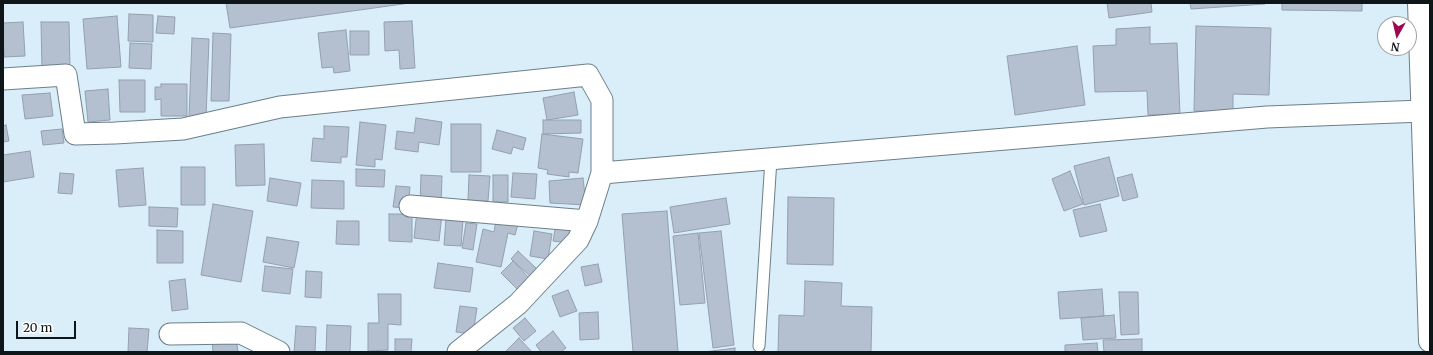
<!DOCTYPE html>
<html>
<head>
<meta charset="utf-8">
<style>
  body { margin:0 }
  #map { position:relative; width:1433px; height:355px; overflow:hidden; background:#d9eef8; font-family:Merriweather,serif }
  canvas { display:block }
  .frame { position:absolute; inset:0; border:4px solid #0f161a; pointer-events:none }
  .north { position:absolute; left:1377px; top:16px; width:40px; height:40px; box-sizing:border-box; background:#fff; border:1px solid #9fa2a3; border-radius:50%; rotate:188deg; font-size:11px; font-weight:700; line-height:16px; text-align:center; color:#0f161a }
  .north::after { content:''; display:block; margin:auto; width:14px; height:18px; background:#9e054e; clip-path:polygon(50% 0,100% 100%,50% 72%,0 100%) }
  .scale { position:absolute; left:16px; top:321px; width:60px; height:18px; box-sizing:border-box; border:2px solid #0f161a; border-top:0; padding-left:5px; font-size:12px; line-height:14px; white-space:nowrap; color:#0f161a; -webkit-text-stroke:3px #fff; paint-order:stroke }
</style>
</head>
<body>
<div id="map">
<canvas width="1433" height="355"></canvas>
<div class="frame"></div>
<div class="north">N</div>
<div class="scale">20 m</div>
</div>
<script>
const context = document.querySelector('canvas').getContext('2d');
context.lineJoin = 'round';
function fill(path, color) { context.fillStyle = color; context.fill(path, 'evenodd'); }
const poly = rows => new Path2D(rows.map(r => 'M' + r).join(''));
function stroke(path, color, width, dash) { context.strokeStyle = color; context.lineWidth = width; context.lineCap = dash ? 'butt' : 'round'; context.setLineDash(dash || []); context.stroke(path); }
const building = poly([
  [226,3,410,3,230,28,226,3],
  [1107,3,1151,3,1152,12,1109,18,1107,3],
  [1190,3,1265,3,1265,4,1191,9,1190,3],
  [1282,3,1362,3,1362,11,1282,10,1282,3],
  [129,14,153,15,153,42,128,41,129,14],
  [117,16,121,67,87,69,83,19,117,16],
  [158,16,175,17,174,34,156,33,158,16],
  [412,21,415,68,400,69,399,50,385,51,384,22,412,21],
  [23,22,25,56,4,57,3,23,23,22],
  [41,22,69,22,70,69,42,70,41,22],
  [1196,26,1271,28,1269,95,1233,94,1233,112,1194,111,1196,26],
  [1150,27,1150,44,1177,43,1180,114,1148,115,1147,91,1095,92,1093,46,1116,45,1116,29,1150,27],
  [346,30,350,71,334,73,333,67,322,68,318,33,346,30],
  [350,31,369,31,369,55,350,55,350,31],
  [213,33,231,34,229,101,211,101,213,33],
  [192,38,209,39,206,118,189,117,192,38],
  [130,43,152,44,151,69,129,68,130,43],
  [1077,46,1085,105,1015,115,1007,56,1077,46],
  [119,80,145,80,145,112,120,112,119,80],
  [161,84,187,84,187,116,161,116,161,99,155,100,155,87,161,87,161,84],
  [108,89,110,120,88,122,85,91,108,89],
  [574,92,578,115,547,120,543,98,574,92],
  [50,93,53,116,25,119,22,95,50,93],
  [416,118,442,122,439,145,419,142,418,152,395,149,397,131,414,133,416,118],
  [543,120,581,120,581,133,543,134,543,120],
  [360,122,386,125,382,160,375,159,375,167,356,165,360,122],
  [451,124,481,124,481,172,451,172,451,124],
  [6,125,9,141,3,142,3,126,6,125],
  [324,126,349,127,347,157,341,157,341,163,311,161,313,138,324,139,324,126],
  [62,129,64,143,43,145,41,131,62,129],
  [497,130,526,138,523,150,513,147,511,154,492,149,497,130],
  [542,134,583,139,578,173,569,172,569,177,547,174,548,170,538,168,542,134],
  [264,144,265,185,236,186,235,145,264,144],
  [30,151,34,177,3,182,3,155,30,151],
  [1109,157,1119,196,1084,205,1074,166,1109,157],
  [181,167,205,167,205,205,181,205,181,167],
  [143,168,146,205,119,207,116,170,143,168],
  [356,169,385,170,384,187,356,186,356,169],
  [1070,171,1083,204,1064,211,1052,179,1070,171],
  [60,173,74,174,72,194,58,193,60,173],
  [513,173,537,174,535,199,511,197,513,173],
  [1132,174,1138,197,1123,201,1117,178,1132,174],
  [421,175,442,176,441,208,420,206,421,175],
  [469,175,490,176,488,201,468,200,469,175],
  [493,175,508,175,508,202,493,202,493,175],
  [270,178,301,183,297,206,267,201,270,178],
  [583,178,586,205,550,203,549,181,583,178],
  [312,180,344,181,344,209,311,208,312,180],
  [396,186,410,187,408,208,393,207,396,186],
  [788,197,834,198,833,265,787,264,788,197],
  [726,198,730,224,674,233,670,207,726,198],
  [213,204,253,211,241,282,201,275,213,204],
  [1100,204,1107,231,1080,237,1073,210,1100,204],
  [149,207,178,208,177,227,149,226,149,207],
  [417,211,442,214,439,241,414,238,417,211],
  [667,211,678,352,633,352,622,214,667,211],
  [389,214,412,214,412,242,389,241,389,214],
  [446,219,463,220,461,246,444,245,446,219],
  [496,220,518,224,515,235,508,233,501,267,476,262,483,229,494,232,496,220],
  [337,221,359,221,359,245,336,244,337,221],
  [466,223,477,224,473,250,462,248,466,223],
  [556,224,571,226,569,243,553,241,556,224],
  [157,230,183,231,183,263,157,263,157,230],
  [534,231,552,234,548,259,530,256,534,231],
  [721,231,734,345,713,348,699,233,721,231],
  [698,233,705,303,680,305,673,236,698,233],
  [267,237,299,242,294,268,263,262,267,237],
  [518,251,537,269,530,276,511,259,518,251],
  [513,261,530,279,518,290,501,273,513,261],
  [438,263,473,268,470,292,434,288,438,263],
  [598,264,602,282,585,286,581,267,598,264],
  [265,266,293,269,290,294,262,291,265,266],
  [306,271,322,272,321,298,305,297,306,271],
  [185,279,188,309,172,311,169,281,185,279],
  [805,281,842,283,841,306,872,307,871,352,778,352,779,315,804,316,805,281],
  [1102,289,1104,316,1060,319,1058,292,1102,289],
  [568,290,577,311,560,317,552,296,568,290],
  [1119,292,1138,292,1139,334,1121,335,1119,292],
  [378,294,401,294,401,325,388,324,388,350,368,351,368,323,379,323,378,294],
  [460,306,477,308,473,334,456,332,460,306],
  [598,312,599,339,580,340,579,313,598,312],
  [1114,315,1116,338,1083,340,1081,318,1114,315],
  [525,318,536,331,524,341,513,328,525,318],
  [327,325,351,326,350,352,326,352,327,325],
  [296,326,316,327,315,352,294,352,296,326],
  [129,328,149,329,147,352,128,352,129,328],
  [553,331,566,348,561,352,541,352,536,345,553,331],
  [236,337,238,352,213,352,212,339,236,337],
  [519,338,532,352,505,352,519,338],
  [395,339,412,339,411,352,395,352,395,339],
  [1142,339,1142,352,1104,352,1103,340,1142,339],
  [1097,343,1098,352,1065,352,1065,345,1097,343],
  [735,348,735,352,704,352,735,348]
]);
const lane = poly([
  [759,346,771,159]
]);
const street = poly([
  [3,79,66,75,75,134,115,133,183,129,280,107,588,75,602,100,602,173,587,221,578,240,518,304,458,352],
  [602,173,1267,117,1423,111],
  [410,206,587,221],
  [170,334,241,333,279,352]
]);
const highway = poly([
  [1419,3,1430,341]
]);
fill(building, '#b4c0d0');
stroke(building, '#949faf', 1);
stroke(lane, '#6d7f89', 13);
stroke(street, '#6d7f89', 23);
stroke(highway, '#6d7f89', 24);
stroke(lane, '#fff', 11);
stroke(street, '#fff', 21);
stroke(highway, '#fff', 22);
</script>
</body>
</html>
